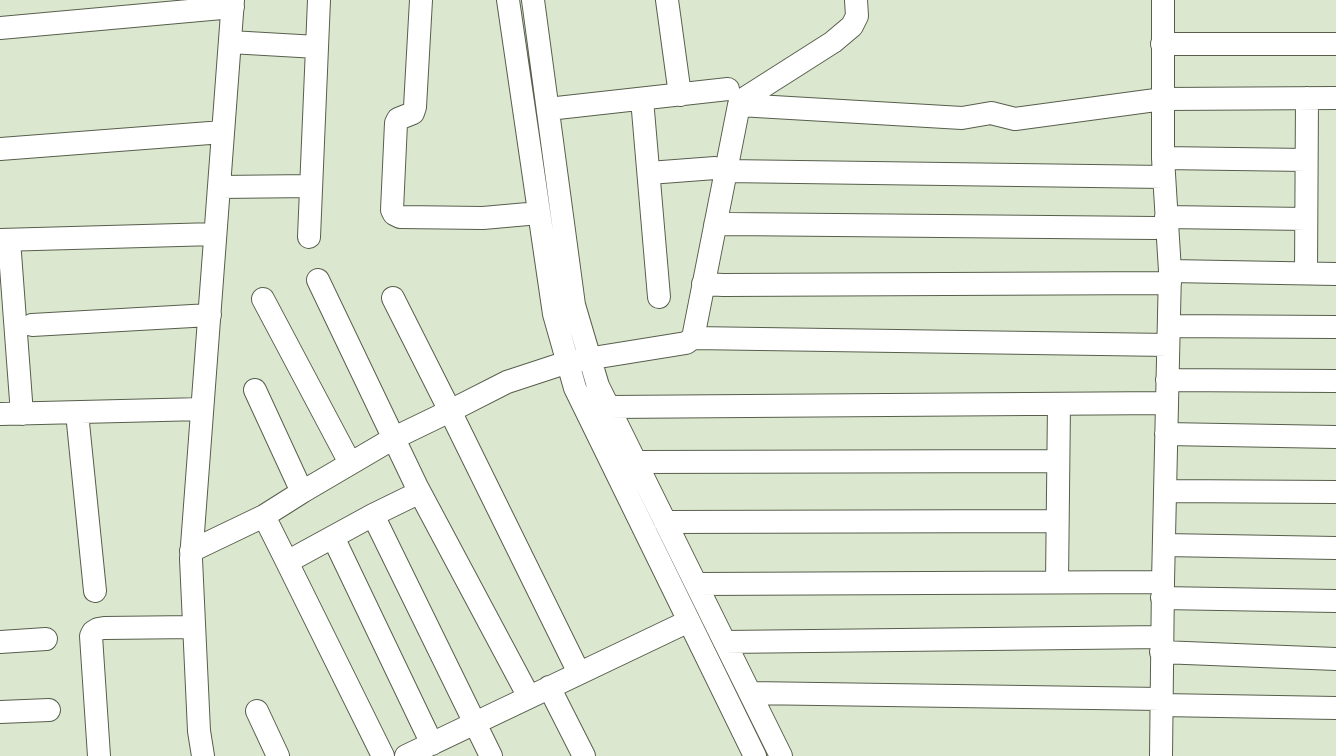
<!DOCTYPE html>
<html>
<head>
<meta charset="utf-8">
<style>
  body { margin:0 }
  canvas { display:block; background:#dce7d0 }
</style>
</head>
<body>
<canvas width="1336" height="756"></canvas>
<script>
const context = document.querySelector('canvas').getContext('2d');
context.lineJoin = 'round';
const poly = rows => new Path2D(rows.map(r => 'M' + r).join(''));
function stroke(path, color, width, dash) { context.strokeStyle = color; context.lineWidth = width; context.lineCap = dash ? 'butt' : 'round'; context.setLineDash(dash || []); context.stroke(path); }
const minor = poly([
  [421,0,415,107,413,113,398,119,396,123,392,210,394,214,400,217,483,218,539,213],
  [508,0,554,314,575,388,755,756],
  [533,0,574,305,598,386,781,756],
  [667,0,680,95],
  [1163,0,1163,158,1170,271,1336,274],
  [0,28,233,7],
  [230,42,317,47],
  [1162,44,1336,44],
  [642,99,659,297],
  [739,105,962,118,991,113,1015,119,1163,99,1336,98],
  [548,109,728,89],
  [0,149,223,132],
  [1163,158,1306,160],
  [726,171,1164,177],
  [649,173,715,168],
  [219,187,311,186],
  [1166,217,1306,219],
  [715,225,729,224,1155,228,1167,226],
  [309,237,319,0],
  [0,240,215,234],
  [9,240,22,414],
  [1306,273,1307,98],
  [703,284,723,285,1170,283],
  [393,298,450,411,579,673],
  [263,299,350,463],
  [32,325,210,315],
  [1169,326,1336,327],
  [693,338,1168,345],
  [1167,380,1336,381],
  [255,390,302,492],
  [608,407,1167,403],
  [77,413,95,591],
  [0,414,202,409],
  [1166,434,1336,437],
  [636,462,1058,461],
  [417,487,529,697],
  [1165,491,1336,492],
  [373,515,491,756],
  [264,516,287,562,373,515,414,495,416,492,417,487,318,280],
  [665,522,1057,521],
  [333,537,432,744],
  [1164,545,1336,548],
  [191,551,264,516,302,492,394,438,450,411,507,382,568,362,686,343,693,338,739,105,745,98,833,42,852,26,857,16,856,0],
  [287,562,383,756],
  [1057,582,1059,404],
  [696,584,1163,582],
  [1162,598,1336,601],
  [0,642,46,639],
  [725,642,1162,637],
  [1161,652,1336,659],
  [549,687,584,756],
  [750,693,1161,699],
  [1161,705,1336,708],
  [257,711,278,756],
  [0,712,49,710],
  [99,756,91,636,93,632,98,629,104,628,194,627],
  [203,756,199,731,191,559,233,0],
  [406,756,689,621],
  [1161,756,1163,582,1170,271]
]);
stroke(minor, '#575f4c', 24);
stroke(minor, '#fff', 22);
</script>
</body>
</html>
